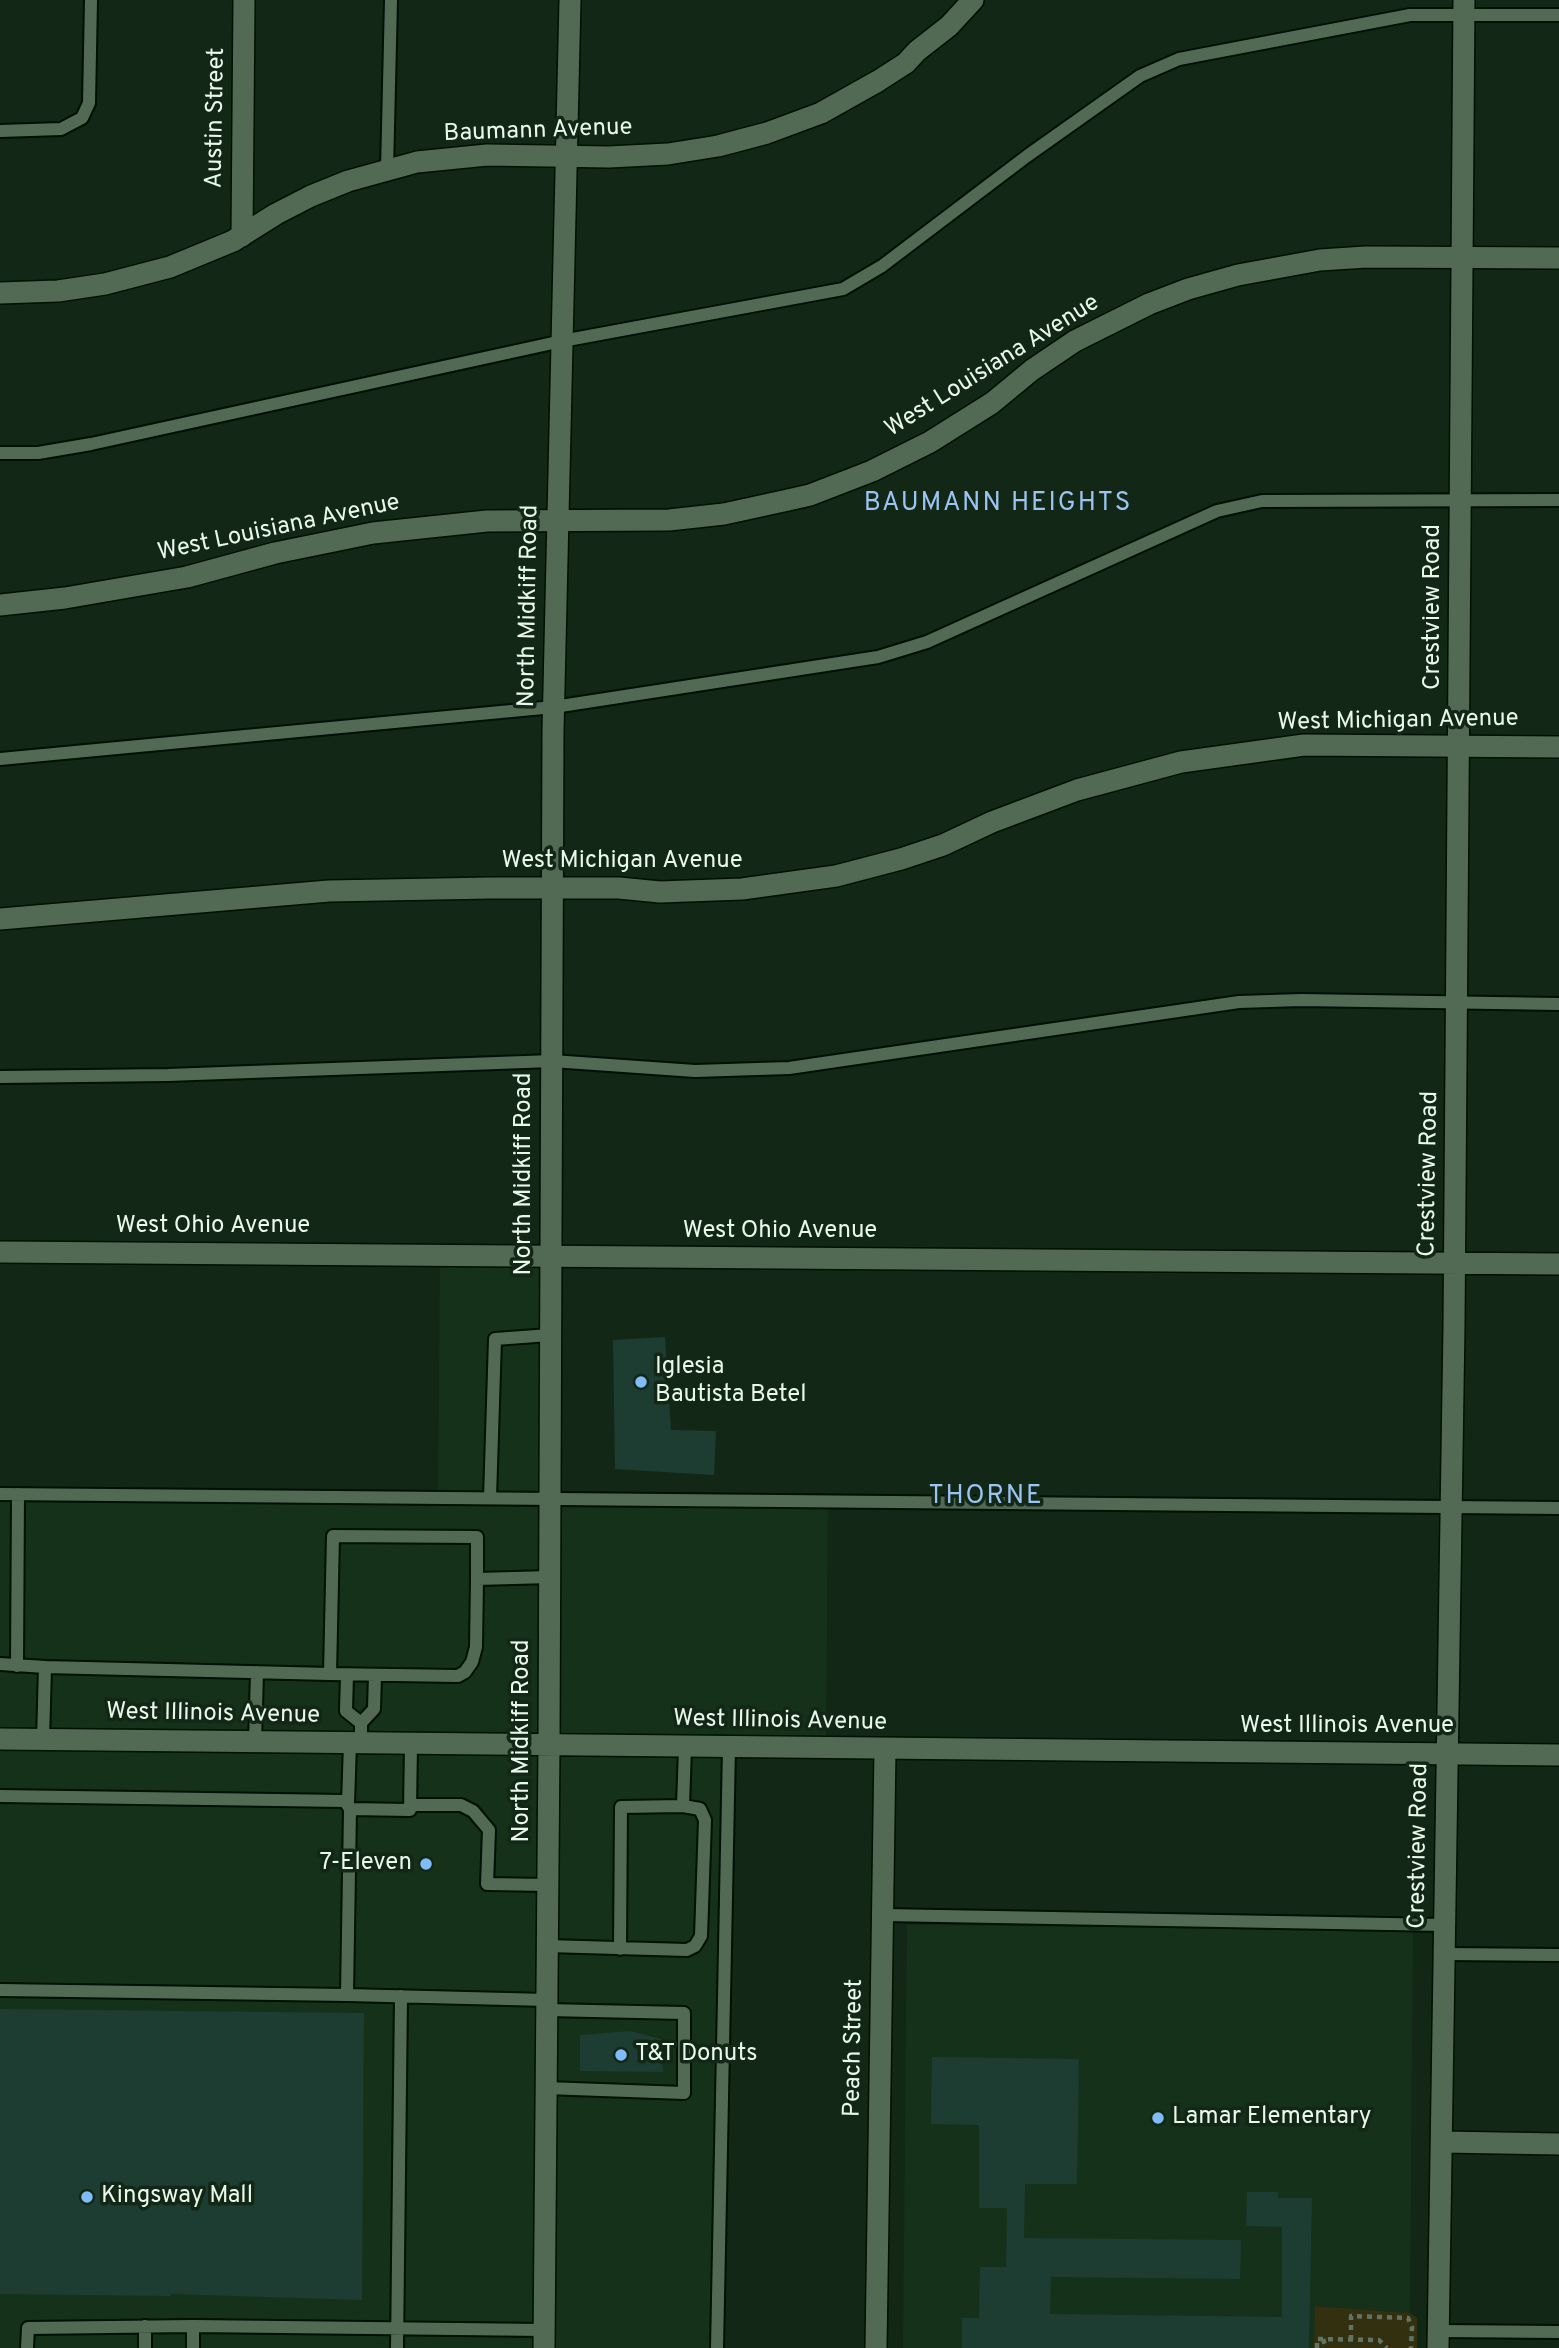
<!DOCTYPE html>
<html>
<head>
<meta charset="utf-8">
<style>
  body { margin:0 }
  canvas { display:block; background:#122715 }
</style>
</head>
<body>
<canvas width="1559" height="2348"></canvas>
<script>
const context = document.querySelector('canvas').getContext('2d');
context.lineJoin = 'round';
function fill(path, color) { context.fillStyle = color; context.fill(path, 'evenodd'); }
const poly = rows => new Path2D(rows.map(r => 'M' + r).join(''));
function stroke(path, color, width, dash) { context.strokeStyle = color; context.lineWidth = width; context.lineCap = dash ? 'butt' : 'round'; context.setLineDash(dash || []); context.stroke(path); }
function drawText(font, color, halo, rows, align = 'center') {
  context.font = font + ' Overpass,sans-serif'; context.lineWidth = 7; context.setLineDash([]); context.textBaseline = 'middle'; context.strokeStyle = halo; context.fillStyle = color; for (const [text, x, y, turn = 0] of rows) {
    context.save(); context.translate(x, y); context.rotate((+turn || 0) * Math.PI / 180); context.textAlign = isNaN(turn) ? turn : align; if (halo) context.strokeText(text, 0, 0); context.fillText(text, 0, 0); context.restore();
  }
}
const built = poly([
  [440,1257,541,1258,554,1501,828,1503,826,1748,725,1747,719,2348,0,2348,0,1495,438,1499],
  [907,1925,1413,1930,1410,2313,1316,2306,1314,2348,903,2348]
]);
const green = poly([
  [1315,2306,1410,2313,1417,2318,1417,2348,1314,2348]
]);
const building = poly([
  [665,1337,671,1430,716,1431,714,1475,615,1469,613,1340],
  [0,2009,364,2013,362,2300,171,2294,171,2296,0,2294],
  [630,2031,661,2039,663,2072,580,2071,580,2035],
  [932,2057,1079,2059,1077,2184,1025,2184,1024,2238,1241,2240,1240,2279,1051,2277,1050,2314,1282,2317,1282,2227,1246,2226,1247,2192,1278,2192,1278,2198,1312,2198,1309,2348,962,2348,962,2318,979,2318,980,2267,1006,2267,1007,2208,979,2208,979,2125,931,2124]
]);
const path = poly([
  [1323,2339,1326,2348],
  [1351,2340,1351,2316,1408,2318,1412,2327,1411,2348],
  [1317,2348,1317,2339,1379,2340,1387,2348]
]);
const service = poly([
  [0,131,61,129,82,118,89,103,91,0],
  [387,170,391,0],
  [0,453,38,453,91,444,562,341,843,289,882,266,1027,156,1140,76,1179,59,1410,15,1559,15],
  [0,759,554,707,878,657,927,642,1217,511,1262,501,1559,500],
  [0,1077,168,1075,552,1061,695,1071,789,1068,1239,1002,1301,1000,1559,1004],
  [0,1494,1559,1508],
  [490,1498,495,1339,550,1335],
  [477,1579,476,1647,472,1662,465,1672,458,1676,330,1674,333,1536,477,1537,477,1579,550,1577],
  [0,1664,45,1667],
  [17,1666,18,1494],
  [347,1675,346,1711,361,1723],
  [43,1740,45,1667,330,1674],
  [255,1742,257,1672],
  [361,1743,361,1723,374,1709,375,1675],
  [0,1796,345,1801,350,1809,347,1995,547,2000],
  [348,1804,350,1743],
  [410,1805,461,1805,473,1811,489,1830,487,1884,548,1885],
  [350,1809,410,1810,411,1744],
  [883,1915,1445,1925],
  [547,1946,687,1950,695,1946,701,1936,705,1820,700,1809,683,1806,685,1747],
  [620,1949,621,1807,683,1806],
  [1445,1954,1559,1955],
  [0,1990,347,1995],
  [546,2088,684,2093,684,2013,547,2010],
  [1439,2331,1559,2332],
  [27,2348,28,2328,193,2326,544,2330],
  [145,2348,145,2326],
  [193,2348,193,2326],
  [397,2348,401,1996],
  [717,2348,729,1747]
]);
const minor = poly([
  [242,236,244,0],
  [0,293,58,291,105,284,170,267,233,241,276,214,311,196,348,181,417,162,487,155,609,157,668,154,718,146,767,133,821,113,878,81,906,63,917,51,949,26,973,0],
  [0,1252,1559,1264],
  [1442,2142,1559,2144],
  [876,2348,885,1750],
  [1438,2348,1454,1326,1464,0]
]);
const tertiary = poly([
  [0,605,65,598,187,577,275,553,373,533,487,521,669,520,724,514,788,500,810,495,872,471,930,442,992,403,1032,370,1075,341,1149,304,1188,289,1238,275,1320,260,1366,257,1559,258],
  [0,919,329,891,491,888,619,888,660,892,742,889,836,876,901,859,943,845,992,822,1077,790,1181,762,1304,745,1559,747]
]);
const secondary = poly([
  [0,1739,1559,1755],
  [544,2348,549,1745,553,731,570,0]
]);
const markers = [
  [641,1382,7,"#81bcfa"],
  [426,1864,7,"#81bcfa"],
  [621,2055,7,"#81bcfa"],
  [1158,2118,7,"#81bcfa"],
  [87,2197,7,"#81bcfa"]
];
const streetNames = [
  ["Austin Street",217,118,-89],
  ["Baumann Avenue",538,132,-2],
  ["West Louisiana Avenue",993,367,-32],
  ["West Louisiana Avenue",279,529,-12],
  ["North Midkiff Road",530,606,-89],
  ["Crestview Road",1434,607,-90],
  ["West Michigan Avenue",1398,722,-1],
  ["West Michigan Avenue",622,862],
  ["North Midkiff Road",525,1174,-90],
  ["Crestview Road",1430,1174,-89],
  ["West Ohio Avenue",213,1227],
  ["West Ohio Avenue",780,1232],
  ["West Illinois Avenue",213,1715,1],
  ["West Illinois Avenue",780,1722,1],
  ["West Illinois Avenue",1347,1727],
  ["North Midkiff Road",523,1741,-90],
  ["Crestview Road",1420,1846,-89],
  ["Peach Street",855,2048,-89]
];
const poiNames = [
  ["Iglesia",655,1368],
  ["Bautista Betel",655,1396],
  ["7-Eleven",412,1864,"right"],
  ["T&T Donuts",635,2055],
  ["Lamar Elementary",1172,2118],
  ["Kingsway Mall",101,2197]
];
const neighbourhoodNames = [
  ["BAUMANN HEIGHTS",998,505],
  ["THORNE",986,1498]
];
fill(built, '#153119');
fill(green, '#32300e');
fill(building, '#1d3d32');
stroke(service, '#001002', 16);
stroke(minor, '#001002', 24);
stroke(tertiary, '#001002', 24);
stroke(secondary, '#001002', 24);
stroke(path, '#617464', 4.5, [5, 5]);
stroke(service, '#526a54', 12);
stroke(minor, '#526a54', 21);
stroke(tertiary, '#526a54', 21);
stroke(secondary, '#526a54', 21);
for (const [x, y, r, color] of markers) { const dot = new Path2D(); dot.arc(x, y, r, 0, 2 * Math.PI); context.fillStyle = color; context.fill(dot); stroke(dot, '#122715', 2.5); }
drawText('24px', '#eaf8eb', '#122715', streetNames);
drawText('24px', '#eaf8eb', '#122715', poiNames, 'left');
context.letterSpacing = '2px';
drawText('26px', '#9ac5f3', '#122715', neighbourhoodNames);
context.letterSpacing = '0px';
</script>
</body>
</html>
